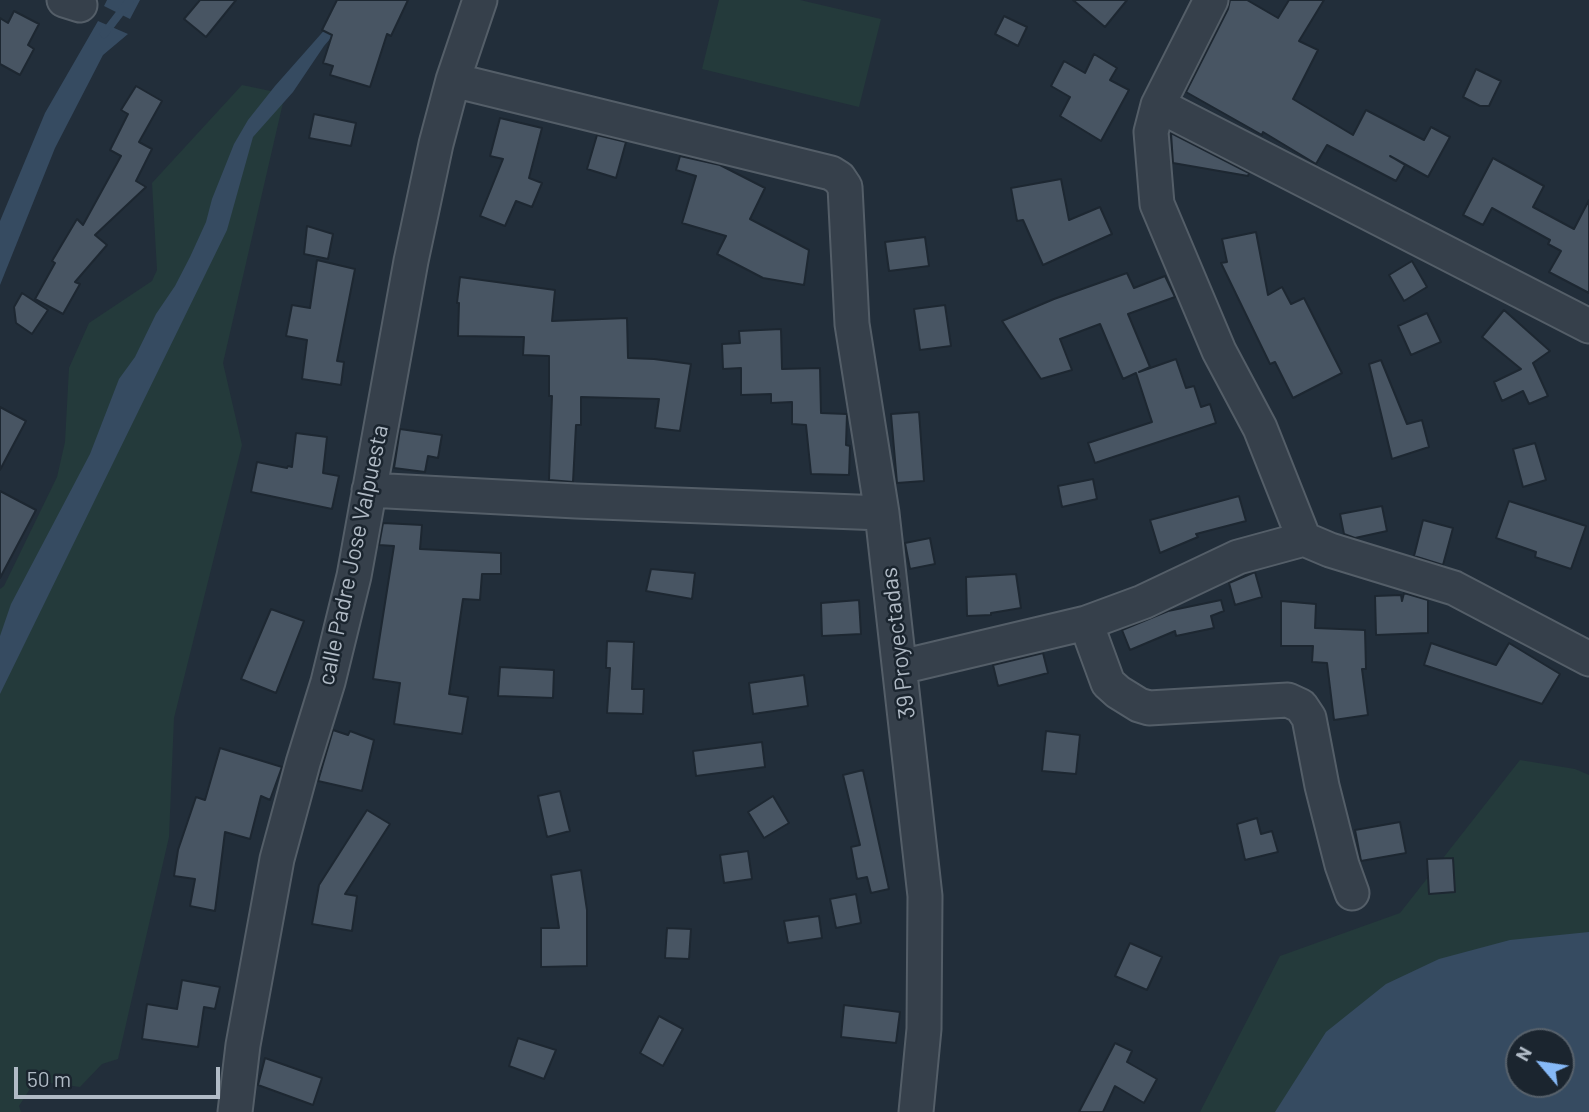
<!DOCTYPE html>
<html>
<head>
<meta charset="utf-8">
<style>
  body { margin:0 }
  #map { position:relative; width:1589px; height:1112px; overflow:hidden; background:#222e3a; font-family:Barlow,sans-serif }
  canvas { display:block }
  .north { position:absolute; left:1505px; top:1028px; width:70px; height:70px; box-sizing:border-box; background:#1b252f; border:2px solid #57616b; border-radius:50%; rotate:299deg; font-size:19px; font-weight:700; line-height:28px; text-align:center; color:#b1bbc6 }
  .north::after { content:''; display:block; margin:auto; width:24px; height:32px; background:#86b9f7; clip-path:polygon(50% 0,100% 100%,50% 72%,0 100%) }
  .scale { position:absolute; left:14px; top:1067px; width:206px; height:32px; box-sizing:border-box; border:4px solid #b1bbc6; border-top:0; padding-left:9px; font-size:21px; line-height:24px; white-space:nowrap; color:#b1bbc6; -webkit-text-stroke:5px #1b252f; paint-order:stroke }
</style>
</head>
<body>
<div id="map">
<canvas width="1589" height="1112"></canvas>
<div class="north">N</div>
<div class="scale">50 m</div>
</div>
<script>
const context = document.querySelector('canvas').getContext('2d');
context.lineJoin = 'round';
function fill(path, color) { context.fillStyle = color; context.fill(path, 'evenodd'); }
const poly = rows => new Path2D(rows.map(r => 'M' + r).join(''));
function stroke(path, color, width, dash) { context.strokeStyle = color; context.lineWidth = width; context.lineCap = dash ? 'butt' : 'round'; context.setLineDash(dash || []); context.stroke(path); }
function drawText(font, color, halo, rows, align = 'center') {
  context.font = font + ' Barlow,sans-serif'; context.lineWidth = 5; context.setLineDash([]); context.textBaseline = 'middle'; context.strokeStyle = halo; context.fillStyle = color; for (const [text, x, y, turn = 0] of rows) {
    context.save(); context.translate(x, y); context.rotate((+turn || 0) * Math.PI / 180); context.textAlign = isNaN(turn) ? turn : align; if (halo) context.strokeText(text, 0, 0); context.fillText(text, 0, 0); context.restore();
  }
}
const green = poly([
  [719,0,800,0,881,19,859,107,702,69],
  [242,85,285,94,223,363,242,445,174,718,169,837,118,1059,102,1064,80,1087,35,1081,19,1106,21,1112,0,1112,0,589,4,586,57,477,65,442,69,368,89,323,152,281,157,270,152,183],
  [1520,760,1575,769,1589,775,1589,1112,1200,1112,1280,956,1400,913],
  [1519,1042,1561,1042,1561,1084,1519,1084]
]);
const water = poly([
  [107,0,140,0,130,19,104,6],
  [351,0,363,0,324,46,293,92,253,137,227,230,0,694,0,636,11,604,90,454,119,379,135,357,156,314,175,286,190,257,206,222,212,199,234,144,248,120,275,86],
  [98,21,128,34,103,55,55,148,0,285,0,221,45,113],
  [1589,932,1589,1112,1275,1112,1326,1032,1386,984,1439,959,1510,940],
  [1519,1042,1561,1042,1561,1084,1519,1084]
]);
const stream = poly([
  [104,34,130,0]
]);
const building = poly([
  [200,0,236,0,206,37,184,19,200,0],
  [337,0,408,0,391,36,387,34,370,87,330,75,333,66,323,63,332,35,322,30,337,0],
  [1073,0,1127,0,1105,27,1073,0],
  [1230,0,1247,0,1278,18,1289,0,1324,0,1299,41,1318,50,1293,99,1353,135,1366,110,1424,140,1431,127,1450,137,1428,177,1390,156,1405,165,1396,181,1327,145,1316,164,1263,132,1262,135,1186,92,1228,9,1230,0],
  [14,11,39,24,28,45,34,49,20,75,0,64,0,18,8,23,14,11],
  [1004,16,1027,27,1018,46,995,34,1004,16],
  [1094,54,1117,68,1110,80,1129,90,1101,141,1060,116,1070,97,1051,86,1064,61,1085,73,1094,54],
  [1476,69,1501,81,1489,106,1480,106,1463,97,1476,69],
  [136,86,162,101,139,142,152,149,136,181,146,187,95,235,107,245,75,282,80,284,63,314,35,299,55,263,52,261,77,219,83,225,121,156,110,150,128,114,121,110,136,86],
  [314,114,356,123,351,146,309,138,314,114],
  [500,118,542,128,529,178,542,183,532,207,516,201,505,226,480,216,503,159,490,156,500,118],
  [1171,133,1249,173,1248,176,1173,163,1171,133],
  [597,135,626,142,616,178,587,169,597,135],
  [680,156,720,165,765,188,750,219,809,250,804,285,763,278,717,254,726,236,682,223,696,176,676,170,680,156],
  [1493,158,1544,186,1533,207,1574,229,1589,200,1589,293,1549,272,1561,251,1548,244,1550,240,1492,208,1483,225,1463,215,1493,158],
  [1061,179,1069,220,1100,207,1112,234,1043,265,1023,220,1017,221,1011,188,1061,179],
  [307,226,333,234,328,259,304,254,307,226],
  [1256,232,1268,295,1282,287,1291,304,1304,298,1342,373,1293,398,1275,362,1270,364,1221,263,1227,262,1222,239,1256,232],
  [925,237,929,266,889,271,885,242,925,237],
  [317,260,355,269,337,361,344,362,341,385,302,379,307,340,286,336,292,305,310,308,317,260],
  [1412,261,1427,287,1404,301,1389,275,1412,261],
  [1127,273,1134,288,1165,276,1175,297,1128,314,1150,367,1139,372,1176,359,1186,388,1194,386,1201,407,1210,404,1216,423,1095,463,1088,443,1152,422,1136,373,1123,379,1100,324,1060,339,1072,370,1041,379,1002,321,1054,299,1127,273],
  [460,277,555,290,552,321,627,318,628,358,654,359,691,364,680,431,655,428,659,399,581,397,581,425,576,425,573,482,549,480,552,396,549,396,549,356,523,355,524,337,458,336,459,303,457,303,460,277],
  [22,293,48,310,32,334,16,323,14,307,22,293],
  [945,305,951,346,920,350,914,309,945,305],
  [1504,310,1550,351,1533,363,1548,396,1529,404,1523,391,1502,401,1494,382,1521,369,1482,337,1504,310],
  [1427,313,1441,342,1411,355,1398,326,1427,313],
  [781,329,782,369,820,368,821,413,847,414,846,445,850,446,849,475,811,474,806,425,792,424,792,402,771,403,771,394,741,395,741,368,723,369,722,344,740,343,739,331,781,329],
  [1381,360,1407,424,1422,420,1429,447,1392,459,1369,364,1381,360],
  [0,407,26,421,0,470,0,407],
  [919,412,924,481,897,483,891,414,919,412],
  [400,429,442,435,438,458,428,456,425,472,394,468,400,429],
  [296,433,327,437,323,473,339,476,332,509,251,492,257,462,287,468,288,466,292,467,296,433],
  [1535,443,1546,480,1523,487,1513,449,1535,443],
  [1093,479,1097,499,1062,507,1058,486,1093,479],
  [0,491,36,510,0,578,0,491],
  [1239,496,1246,521,1196,534,1198,537,1160,553,1150,520,1239,496],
  [1509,501,1586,526,1571,569,1535,557,1536,552,1496,538,1509,501],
  [1382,506,1387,531,1355,538,1344,534,1340,514,1382,506],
  [1423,520,1453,528,1443,565,1414,556,1423,520],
  [383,523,422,525,420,549,501,553,501,574,482,574,480,600,463,599,449,694,468,697,462,734,394,724,400,683,373,679,394,546,379,545,383,523],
  [930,538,935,564,910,569,905,543,930,538],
  [651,569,695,573,692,599,646,591,651,569],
  [1255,572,1262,597,1235,605,1229,583,1255,572],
  [1016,574,1021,608,991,613,991,615,967,616,966,577,1016,574],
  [1404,593,1428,600,1428,633,1376,635,1375,596,1401,595,1402,601,1404,593],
  [859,600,861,634,822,636,821,603,859,600],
  [1221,600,1224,611,1211,616,1214,628,1176,636,1175,631,1130,650,1122,630,1168,611,1221,600],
  [1281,601,1316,604,1315,628,1365,630,1366,669,1362,669,1368,715,1334,720,1327,663,1312,662,1313,646,1281,646,1281,601],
  [271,609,304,621,276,693,241,679,271,609],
  [607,641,634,642,632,689,644,689,643,714,607,713,610,668,606,668,607,641],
  [1431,643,1496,665,1509,643,1560,674,1542,704,1424,665,1431,643],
  [1043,653,1048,673,998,686,993,665,1043,653],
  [500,667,554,670,553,698,498,696,500,667],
  [804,675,808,706,753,714,749,683,804,675],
  [333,730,348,735,350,731,374,740,362,791,318,781,333,730],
  [1046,731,1080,735,1076,774,1042,771,1046,731],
  [762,742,765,767,696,776,693,751,762,742],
  [220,748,282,767,270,800,261,796,250,839,225,832,215,911,190,906,195,879,174,876,178,850,196,797,205,800,220,748],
  [863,770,889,889,871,893,867,877,857,879,851,847,860,845,843,775,863,770],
  [560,791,570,831,547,837,538,796,560,791],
  [773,796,789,823,764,838,748,812,773,796],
  [367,810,390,824,345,894,357,896,352,931,312,924,319,885,367,810],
  [1257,818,1261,834,1272,831,1278,852,1245,860,1237,824,1257,818],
  [1400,822,1406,853,1361,861,1355,830,1400,822],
  [748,851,752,879,724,883,720,855,748,851],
  [1453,858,1455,892,1429,894,1427,859,1453,858],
  [581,870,587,910,587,966,541,967,541,928,559,928,551,875,581,870],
  [856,894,861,923,836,928,830,899,856,894],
  [819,916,822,938,788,943,784,921,819,916],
  [667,928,691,929,689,959,665,958,667,928],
  [1130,943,1162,957,1147,990,1115,976,1130,943],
  [182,980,220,987,215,1009,204,1007,198,1047,142,1039,147,1004,177,1009,182,980],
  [844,1005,900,1012,896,1043,841,1037,844,1005],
  [659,1016,683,1029,663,1066,640,1053,659,1016],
  [518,1038,556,1050,544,1079,509,1066,518,1038],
  [1115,1043,1132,1051,1127,1062,1157,1079,1144,1103,1115,1086,1103,1112,1079,1112,1115,1043],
  [265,1058,322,1078,313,1105,258,1085,265,1058]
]);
const minor = poly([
  [64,0,80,5],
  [1211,0,1158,105,1151,132,1157,204,1219,351,1260,428,1304,539],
  [453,80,831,173,839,178,845,187,852,324,882,513,925,896,924,1029,916,1112],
  [1158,105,1589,326],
  [369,490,576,501,882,513],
  [1086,623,1108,683,1118,692,1139,705,1149,708,1288,700,1301,706,1309,718,1322,786,1342,865,1352,893],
  [901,667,1086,623,1143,602,1238,557,1304,539,1330,550,1454,588,1589,659],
  [235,1112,243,1045,277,859,303,763,328,682,354,576,411,261,436,144,453,80,480,0]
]);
const streetNames = [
  ["calle Padre Jose Valpuesta",353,555,-78],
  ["39 Proyectadas",898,643,-97]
];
fill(green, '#243a3b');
fill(water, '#364b61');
stroke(stream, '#364b61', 8);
fill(building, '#485563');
stroke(building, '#1d2731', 2);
stroke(minor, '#545e68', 37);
stroke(minor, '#36404b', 33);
drawText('23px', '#b1bbc6', '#1b252f', streetNames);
</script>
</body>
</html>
